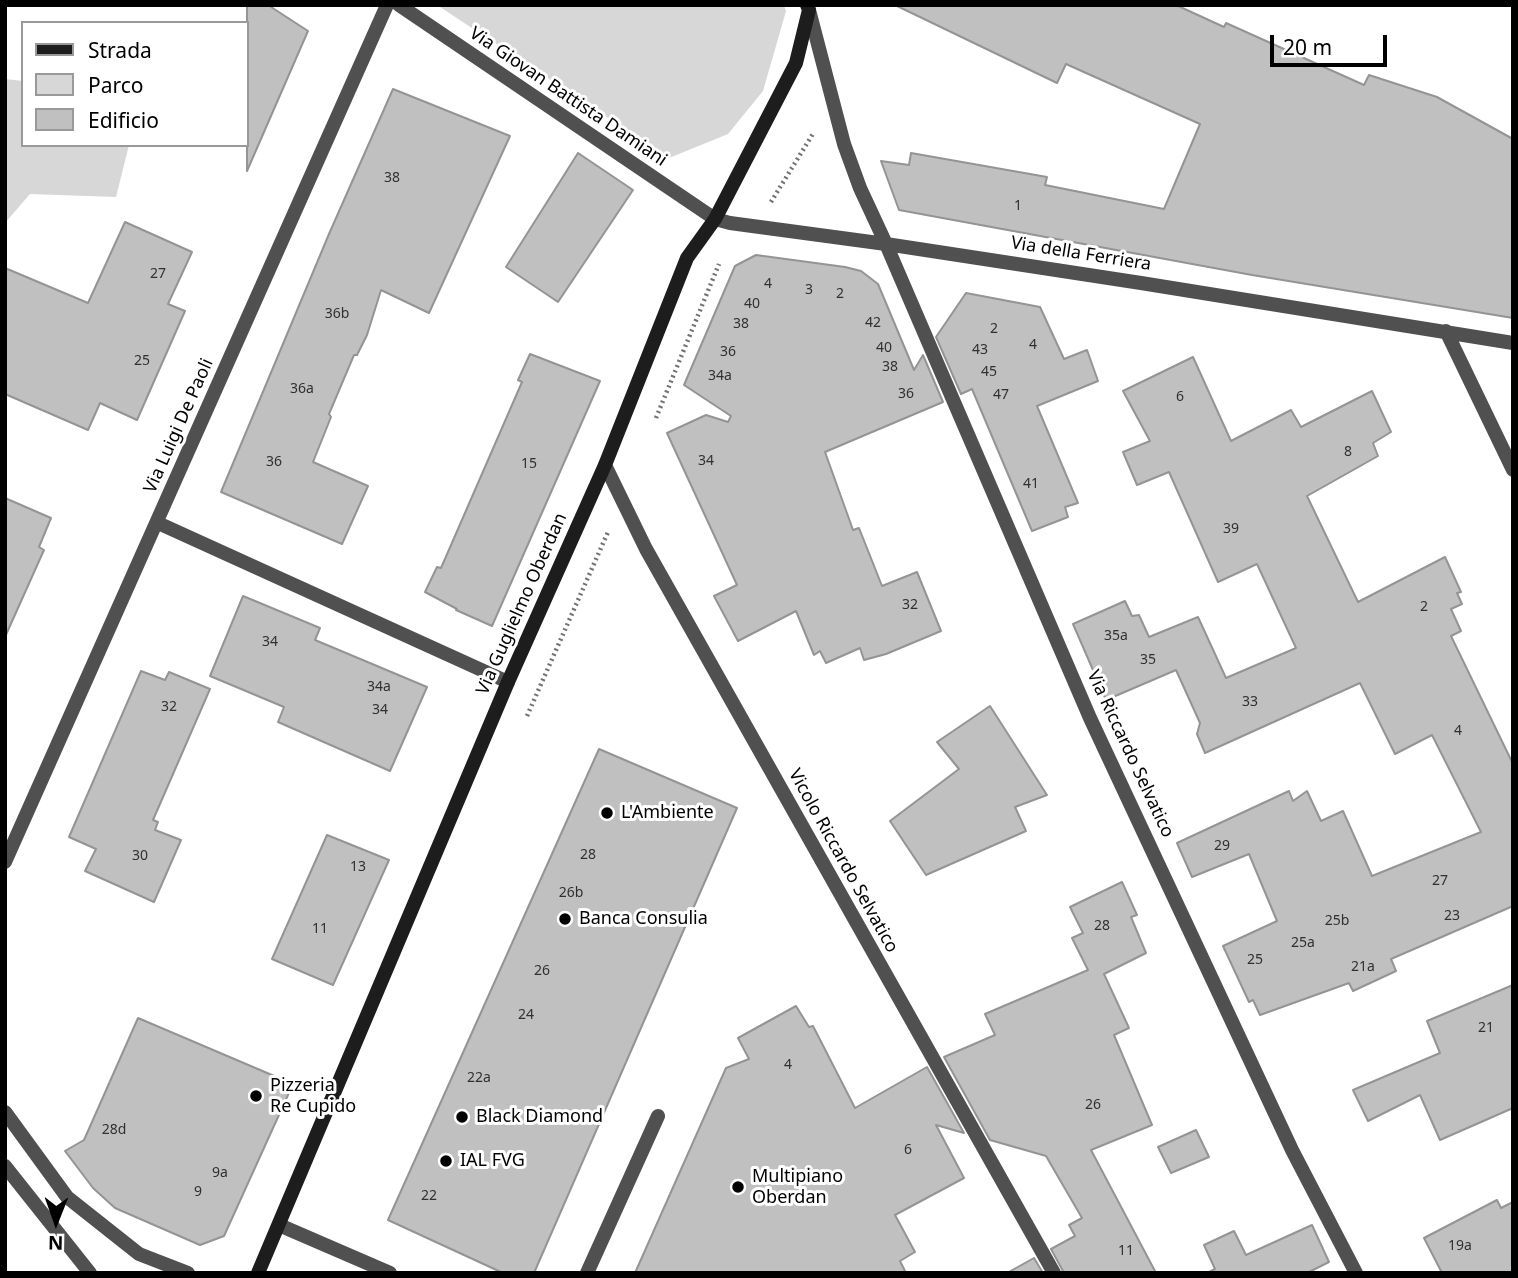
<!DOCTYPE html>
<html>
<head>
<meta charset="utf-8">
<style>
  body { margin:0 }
  #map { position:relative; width:1518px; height:1278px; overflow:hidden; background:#fff; font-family:"Noto Sans",sans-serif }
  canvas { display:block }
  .frame { position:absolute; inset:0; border:7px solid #000; pointer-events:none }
  .legend { position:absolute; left:21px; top:21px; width:228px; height:126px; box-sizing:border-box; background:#fff; border:2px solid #999; margin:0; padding:9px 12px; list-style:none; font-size:21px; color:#000 }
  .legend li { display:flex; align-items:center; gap:14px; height:35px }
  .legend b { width:35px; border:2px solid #999 }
  .north { position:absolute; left:21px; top:1187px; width:70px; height:70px; -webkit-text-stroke:5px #fff; paint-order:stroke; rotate:181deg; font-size:19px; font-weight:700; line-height:28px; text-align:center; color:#000 }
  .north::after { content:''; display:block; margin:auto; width:24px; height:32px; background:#000; clip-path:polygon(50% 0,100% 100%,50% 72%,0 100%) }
  .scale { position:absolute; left:1270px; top:35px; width:117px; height:32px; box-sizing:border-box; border:4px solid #000; border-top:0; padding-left:9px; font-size:21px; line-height:24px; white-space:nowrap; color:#000; -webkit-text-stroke:5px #fff; paint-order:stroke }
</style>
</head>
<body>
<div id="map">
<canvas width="1518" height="1278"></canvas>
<div class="frame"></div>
<ul class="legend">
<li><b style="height:9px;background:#1d1d1d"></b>Strada</li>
<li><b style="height:19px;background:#d7d7d7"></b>Parco</li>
<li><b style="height:19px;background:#c0c0c0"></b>Edificio</li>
</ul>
<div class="north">N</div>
<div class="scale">20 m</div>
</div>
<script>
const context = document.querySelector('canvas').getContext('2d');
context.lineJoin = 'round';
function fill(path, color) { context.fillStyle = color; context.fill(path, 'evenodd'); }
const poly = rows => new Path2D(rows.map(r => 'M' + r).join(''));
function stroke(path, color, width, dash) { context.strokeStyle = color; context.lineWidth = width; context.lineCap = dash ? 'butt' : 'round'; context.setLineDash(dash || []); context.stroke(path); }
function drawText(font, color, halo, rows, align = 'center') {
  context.font = font + ' "Noto Sans",sans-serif'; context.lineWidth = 6; context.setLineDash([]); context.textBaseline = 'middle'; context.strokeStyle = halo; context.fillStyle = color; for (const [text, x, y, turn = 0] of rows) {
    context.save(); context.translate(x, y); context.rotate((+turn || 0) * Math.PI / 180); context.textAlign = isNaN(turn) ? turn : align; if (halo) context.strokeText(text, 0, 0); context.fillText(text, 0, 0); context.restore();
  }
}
const green = poly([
  [437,5,784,5,786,11,763,91,728,134,669,158],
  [5,79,23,81,23,145,129,145,116,197,30,194,5,223]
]);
const building = poly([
  [247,5,268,5,308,31,247,171,247,5],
  [895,5,1176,5,1224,27,1226,23,1364,85,1369,75,1437,97,1513,139,1513,318,1252,275,899,210,881,161,909,165,911,153,1047,177,1045,185,1164,209,1200,124,1066,64,1057,83,895,5],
  [393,89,510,136,429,313,381,290,367,335,357,355,354,355,329,414,331,417,313,462,368,486,342,544,221,492,329,234,393,89],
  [578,153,633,190,558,302,506,267,578,153],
  [125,222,192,252,168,304,185,311,137,420,100,403,88,430,5,394,5,268,88,303,125,222],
  [756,255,845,267,861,271,878,284,914,370,923,355,943,402,825,452,853,530,859,528,882,586,917,572,941,631,886,654,864,660,860,648,826,663,820,651,814,655,796,611,738,641,714,596,737,585,667,433,706,415,728,422,731,416,684,385,735,266,756,255],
  [966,293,1040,307,1064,359,1087,350,1098,381,1037,406,1078,503,1065,507,1068,517,1032,531,972,389,961,394,936,337,966,293],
  [530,354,600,381,492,626,456,610,457,609,425,592,437,567,441,568,522,382,518,380,530,354],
  [1193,357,1231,441,1291,410,1301,427,1372,391,1391,432,1373,443,1378,456,1307,496,1358,602,1445,557,1461,592,1457,593,1462,604,1451,609,1461,631,1451,636,1513,764,1513,906,1391,959,1396,971,1353,991,1349,983,1260,1015,1253,1000,1249,1002,1223,946,1277,921,1249,854,1192,877,1177,843,1289,791,1293,801,1307,791,1321,821,1343,811,1372,876,1481,832,1432,735,1395,754,1360,683,1205,753,1197,734,1200,723,1176,670,1106,700,1073,624,1125,601,1132,616,1139,615,1149,637,1198,617,1226,678,1296,648,1257,564,1218,582,1169,472,1137,485,1123,452,1150,441,1123,391,1193,357],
  [5,498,51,518,39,547,44,550,5,637,5,498],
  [243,596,320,628,315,640,427,687,390,771,278,722,284,707,210,676,243,596],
  [141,671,165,680,169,672,210,689,153,820,158,822,155,830,181,840,154,902,85,871,96,849,69,837,141,671],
  [990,706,1047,795,1015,807,1026,831,926,875,890,821,959,769,937,742,990,706],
  [599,749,737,808,534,1273,503,1273,388,1220,599,749],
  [327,835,389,860,333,985,272,959,327,835],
  [1122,882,1137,915,1131,917,1146,953,1104,974,1129,1028,1114,1035,1152,1125,1091,1150,1156,1273,1064,1273,1051,1249,1075,1236,1069,1225,1082,1218,1046,1156,990,1140,944,1057,995,1035,985,1014,1088,970,1072,938,1083,933,1070,907,1122,882],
  [1513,985,1513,1108,1440,1140,1420,1095,1368,1121,1353,1090,1440,1053,1427,1021,1513,985],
  [796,1006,809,1027,813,1026,855,1108,927,1067,964,1133,936,1125,964,1178,895,1215,915,1252,900,1261,906,1273,635,1273,726,1068,749,1059,738,1038,796,1006],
  [138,1018,293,1084,224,1236,200,1245,115,1208,93,1188,65,1151,84,1140,138,1018],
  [1196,1130,1209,1157,1171,1173,1158,1147,1196,1130],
  [1497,1200,1501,1208,1513,1202,1513,1273,1442,1273,1424,1238,1497,1200],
  [1312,1225,1329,1262,1307,1273,1207,1273,1215,1269,1204,1245,1234,1231,1246,1255,1312,1225],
  [1034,1258,1043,1273,1007,1273,1034,1258]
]);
const path = poly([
  [771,202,814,132],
  [656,418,719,264],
  [527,716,608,532]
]);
const service = poly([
  [587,1273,658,1116]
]);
const minor = poly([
  [399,5,715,219,730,223,886,244,1141,283,1513,343],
  [809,10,844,144,860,188,886,244,1090,718,1292,1150,1356,1273],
  [1446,331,1513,470],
  [605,465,646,549,1054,1273],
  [158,523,508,682],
  [5,862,387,5],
  [5,1112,67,1197,139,1254,188,1273],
  [5,1166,90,1273],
  [279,1225,390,1273]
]);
const secondary = poly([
  [258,1273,508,682,605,465,687,258,715,219,796,63,809,10,807,5]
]);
const markers = [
  [607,813,7,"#000"],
  [565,919,7,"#000"],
  [256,1096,7,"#000"],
  [462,1117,7,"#000"],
  [446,1161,7,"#000"],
  [738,1187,7,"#000"]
];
const numberNames = [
  ["38",392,178],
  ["1",1018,206],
  ["27",158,274],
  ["4",768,284],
  ["3",809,290],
  ["2",840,294],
  ["40",752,304],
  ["36b",337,314],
  ["42",873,323],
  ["38",741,324],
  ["2",994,329],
  ["4",1033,345],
  ["40",884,348],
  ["43",980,350],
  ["36",728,352],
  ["25",142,361],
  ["38",890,367],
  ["45",989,372],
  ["34a",720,376],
  ["36a",302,389],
  ["36",906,394],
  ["47",1001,395],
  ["6",1180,397],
  ["8",1348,452],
  ["34",706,461],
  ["36",274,462],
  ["15",529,464],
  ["41",1031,484],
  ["39",1231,529],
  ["32",910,605],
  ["2",1424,607],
  ["35a",1116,636],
  ["34",270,642],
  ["35",1148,660],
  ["34a",379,687],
  ["33",1250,702],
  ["32",169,707],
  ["34",380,710],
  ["4",1458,731],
  ["29",1222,846],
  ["28",588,855],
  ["30",140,856],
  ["13",358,867],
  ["27",1440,881],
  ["26b",571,893],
  ["23",1452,916],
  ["25b",1337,921],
  ["28",1102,926],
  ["11",320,929],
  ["25a",1303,943],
  ["25",1255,960],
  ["21a",1363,967],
  ["26",542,971],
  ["24",526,1015],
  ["21",1486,1028],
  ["4",788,1065],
  ["22a",479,1078],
  ["26",1093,1105],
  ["28d",114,1130],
  ["6",908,1150],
  ["9a",220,1173],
  ["9",198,1192],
  ["22",429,1196],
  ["19a",1460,1246],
  ["11",1126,1251]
];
const streetNames = [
  ["Via Giovan Battista Damiani",568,97,34],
  ["Via della Ferriera",1081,254,9],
  ["Via Luigi De Paoli",179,426,-66],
  ["Via Guglielmo Oberdan",522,604,-66],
  ["Via Riccardo Selvatico",1130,754,65],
  ["Vicolo Riccardo Selvatico",843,861,61]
];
const poiNames = [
  ["L'Ambiente",621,813],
  ["Banca Consulia",579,919],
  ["Pizzeria",270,1086],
  ["Re Cupido",270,1107],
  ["Black Diamond",476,1117],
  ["IAL FVG",460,1161],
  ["Multipiano",752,1177],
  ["Oberdan",752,1198]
];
fill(green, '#d7d7d7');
fill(building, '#c0c0c0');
stroke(building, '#949494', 2);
stroke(path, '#727272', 4.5, [2, 3.5]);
stroke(service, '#505050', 14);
stroke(minor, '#505050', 14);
stroke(secondary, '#1d1d1d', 14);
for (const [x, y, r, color] of markers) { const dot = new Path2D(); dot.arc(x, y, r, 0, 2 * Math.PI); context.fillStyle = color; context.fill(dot); stroke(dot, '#fff', 2.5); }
drawText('14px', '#303030', null, numberNames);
drawText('18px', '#000', '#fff', streetNames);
drawText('18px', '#000', '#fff', poiNames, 'left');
</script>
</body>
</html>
